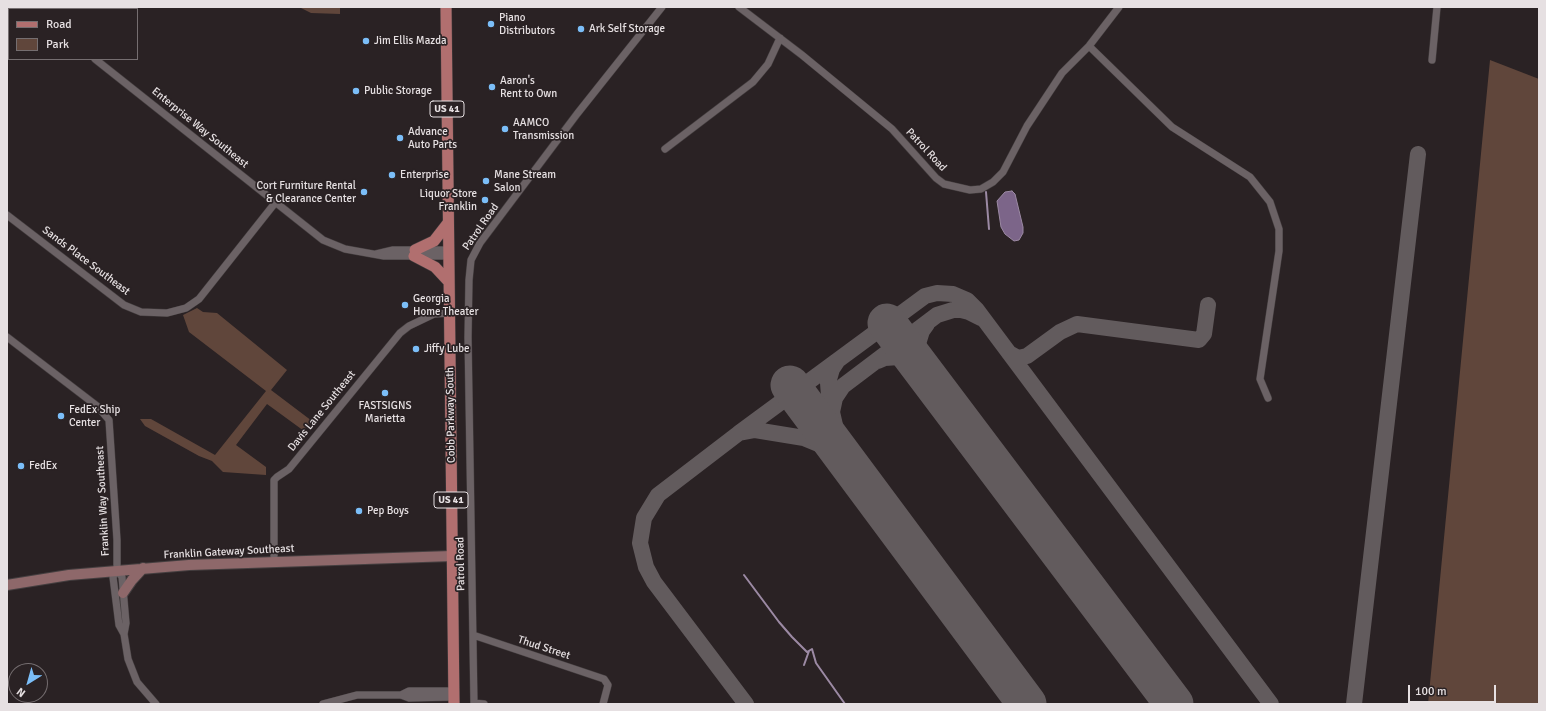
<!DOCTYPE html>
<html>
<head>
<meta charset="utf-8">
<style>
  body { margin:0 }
  #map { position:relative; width:1546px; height:711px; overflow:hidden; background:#2a2224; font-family:Signika,sans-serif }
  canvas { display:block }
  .frame { position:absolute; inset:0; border:8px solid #e6e0e2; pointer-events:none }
  .legend { position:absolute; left:8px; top:8px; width:130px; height:52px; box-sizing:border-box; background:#2a2224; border:1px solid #756e70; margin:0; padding:5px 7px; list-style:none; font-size:12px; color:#e6e0e2 }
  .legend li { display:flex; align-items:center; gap:8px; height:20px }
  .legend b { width:20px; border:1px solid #756e70 }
  .north { position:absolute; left:8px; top:663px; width:40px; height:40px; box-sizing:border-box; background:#2a2224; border:1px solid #756e70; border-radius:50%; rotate:217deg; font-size:11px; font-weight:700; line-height:16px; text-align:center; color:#e6e0e2 }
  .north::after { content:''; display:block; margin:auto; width:14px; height:18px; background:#7bbef8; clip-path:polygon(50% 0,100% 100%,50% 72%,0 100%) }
  .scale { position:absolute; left:1408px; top:685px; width:88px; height:18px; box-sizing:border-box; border:2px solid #e6e0e2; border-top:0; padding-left:5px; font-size:12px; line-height:14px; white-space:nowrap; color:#e6e0e2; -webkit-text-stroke:3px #2a2224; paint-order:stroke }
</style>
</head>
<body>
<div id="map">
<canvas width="1546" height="711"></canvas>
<div class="frame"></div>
<ul class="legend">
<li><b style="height:5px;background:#b16f6f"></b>Road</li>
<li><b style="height:11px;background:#60463b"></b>Park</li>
</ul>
<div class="north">N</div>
<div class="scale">100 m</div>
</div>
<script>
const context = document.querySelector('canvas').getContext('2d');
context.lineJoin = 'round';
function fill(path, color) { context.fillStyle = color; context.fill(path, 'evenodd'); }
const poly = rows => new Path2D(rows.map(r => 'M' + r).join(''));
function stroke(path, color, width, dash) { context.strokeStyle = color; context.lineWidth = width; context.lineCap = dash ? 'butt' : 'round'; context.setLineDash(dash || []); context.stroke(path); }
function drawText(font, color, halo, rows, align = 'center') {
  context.font = font + ' Signika,sans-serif'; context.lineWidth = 3.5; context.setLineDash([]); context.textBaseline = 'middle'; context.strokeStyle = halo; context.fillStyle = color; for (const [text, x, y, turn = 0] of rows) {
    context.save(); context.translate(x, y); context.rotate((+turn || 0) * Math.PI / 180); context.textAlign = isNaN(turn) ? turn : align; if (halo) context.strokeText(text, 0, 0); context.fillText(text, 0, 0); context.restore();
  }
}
const green = poly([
  [299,7,340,7,340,14,311,13],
  [1490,60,1539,79,1539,704,1428,704],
  [197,308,203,312,217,313,287,370,271,390,312,421,304,431,267,404,236,445,266,467,266,475,223,472,212,461,199,456,145,426,140,419,151,419,215,455,266,391,189,332,183,315]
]);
const water = poly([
  [1012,191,1015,194,1023,227,1023,233,1019,240,1014,241,1005,234,1001,227,997,201,1005,192,1012,191]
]);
const stream = poly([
  [986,192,989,229],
  [744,575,779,622,792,637,807,652,812,649,816,663,845,704],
  [804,665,809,651]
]);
const taxiway = poly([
  [1009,353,1018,358,1027,356,1060,332,1077,324,1199,340,1204,334,1208,305],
  [878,361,885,358,899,357,909,360,924,371],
  [924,371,919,361,918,344,922,331,927,324],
  [830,409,828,383,832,369,838,360],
  [739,433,658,495,644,518,640,543,646,567,654,582,746,704],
  [849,464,837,434,832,412,835,398,843,386,937,315,953,310,961,310,969,312,981,318],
  [851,468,841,459,821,445,804,438,755,430,739,433,925,296,937,293,953,294,967,300,977,310,1271,704],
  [1354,704,1418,154]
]);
const runway = poly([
  [887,323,1174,704],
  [790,385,1027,704]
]);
const street = poly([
  [739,7,802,55,892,129,936,178,944,184,970,190,981,189,993,182,1003,172,1027,126,1062,73,1089,46,1119,7],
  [1089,46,1172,127,1250,177,1270,202,1279,229,1279,251,1260,379,1268,398],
  [95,59,323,240,345,249,384,256,448,256],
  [1432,60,1437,7],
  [665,149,753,82,768,64,780,38],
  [7,215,124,305,141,312,167,313,186,308,199,299,275,203],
  [376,254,393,250,448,250],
  [7,337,97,406,109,420,117,540,117,570],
  [274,561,274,480,277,477,289,469,400,333,409,326,434,314,450,313],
  [117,570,122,577,126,623,124,634,128,659,137,682,156,704],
  [117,570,113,577,119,625,124,634],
  [473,635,604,679,608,685,603,704],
  [401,695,409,691,454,691],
  [474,703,484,704],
  [323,704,357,695,401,695,409,698,454,697],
  [474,704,468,337,469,280,471,260,480,243,577,114,662,7]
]);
const secondary = poly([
  [7,585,69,575,189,565,452,556],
  [123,593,132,580,143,568]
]);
const primary = poly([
  [446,7,454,704],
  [415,250,434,241,448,223],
  [414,256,435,267,449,282]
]);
const markers = [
  [491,24,4,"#7bbef8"],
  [581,29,4,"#7bbef8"],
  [366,41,4,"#7bbef8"],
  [492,87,4,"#7bbef8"],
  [356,91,4,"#7bbef8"],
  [505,129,4,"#7bbef8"],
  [400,138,4,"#7bbef8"],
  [392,175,4,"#7bbef8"],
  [486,181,4,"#7bbef8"],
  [364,192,4,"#7bbef8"],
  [485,200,4,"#7bbef8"],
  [405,305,4,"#7bbef8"],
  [416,349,4,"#7bbef8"],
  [385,393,4,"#7bbef8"],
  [61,416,4,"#7bbef8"],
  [21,466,4,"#7bbef8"],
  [359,511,4,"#7bbef8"]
];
const shields = [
  [447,109,34],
  [451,500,34]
];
const shieldNames = [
  ["US 41",447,109],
  ["US 41",451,500]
];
const poiNames = [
  ["Piano",499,18],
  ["Distributors",499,31],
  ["Ark Self Storage",589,29],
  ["Jim Ellis Mazda",374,41],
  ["Aaron's",500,81],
  ["Rent to Own",500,94],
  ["Public Storage",364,91],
  ["AAMCO",513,123],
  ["Transmission",513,136],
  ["Advance",408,132],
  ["Auto Parts",408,145],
  ["Enterprise",400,175],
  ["Mane Stream",494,175],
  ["Salon",494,188],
  ["Cort Furniture Rental",356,186,"right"],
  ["& Clearance Center",356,199,"right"],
  ["Liquor Store",477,194,"right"],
  ["Franklin",477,207,"right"],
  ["Georgia",413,299],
  ["Home Theater",413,312],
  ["Jiffy Lube",424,349],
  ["FASTSIGNS",385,406,"center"],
  ["Marietta",385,419,"center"],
  ["FedEx Ship",69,410],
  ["Center",69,423],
  ["FedEx",29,466],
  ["Pep Boys",367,511]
];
const streetNames = [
  ["Enterprise Way Southeast",200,128,39],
  ["Patrol Road",926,150,47],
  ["Patrol Road",481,227,-55],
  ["Sands Place Southeast",86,261,37],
  ["Davis Lane Southeast",322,411,-51],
  ["Cobb Parkway South",451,415,-91],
  ["Franklin Way Southeast",103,501,-93],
  ["Franklin Gateway Southeast",229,552,-3],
  ["Patrol Road",461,564,-91],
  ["Thud Street",544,648,18]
];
fill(green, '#60463b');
fill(water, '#7c6589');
stroke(water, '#9c8aa4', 1);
stroke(stream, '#9c8aa4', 2);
stroke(taxiway, '#625b5d', 16);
stroke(runway, '#625b5d', 39);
stroke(street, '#453f40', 8);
stroke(secondary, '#453f40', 12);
stroke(primary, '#453f40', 12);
stroke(street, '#6b6265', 7);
stroke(secondary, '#8e686a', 10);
stroke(primary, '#b16f6f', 11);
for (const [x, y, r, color] of markers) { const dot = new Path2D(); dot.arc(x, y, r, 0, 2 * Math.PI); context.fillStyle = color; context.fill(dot); stroke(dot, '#2a2224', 1.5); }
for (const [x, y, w] of shields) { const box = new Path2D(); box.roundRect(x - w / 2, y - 8, w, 16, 3); context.fillStyle = '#2a2224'; context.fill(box); stroke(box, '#e6e0e2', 1); }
drawText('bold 10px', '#e6e0e2', null, shieldNames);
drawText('11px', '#e6e0e2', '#2a2224', poiNames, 'left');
drawText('11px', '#e6e0e2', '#2a2224', streetNames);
</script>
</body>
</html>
